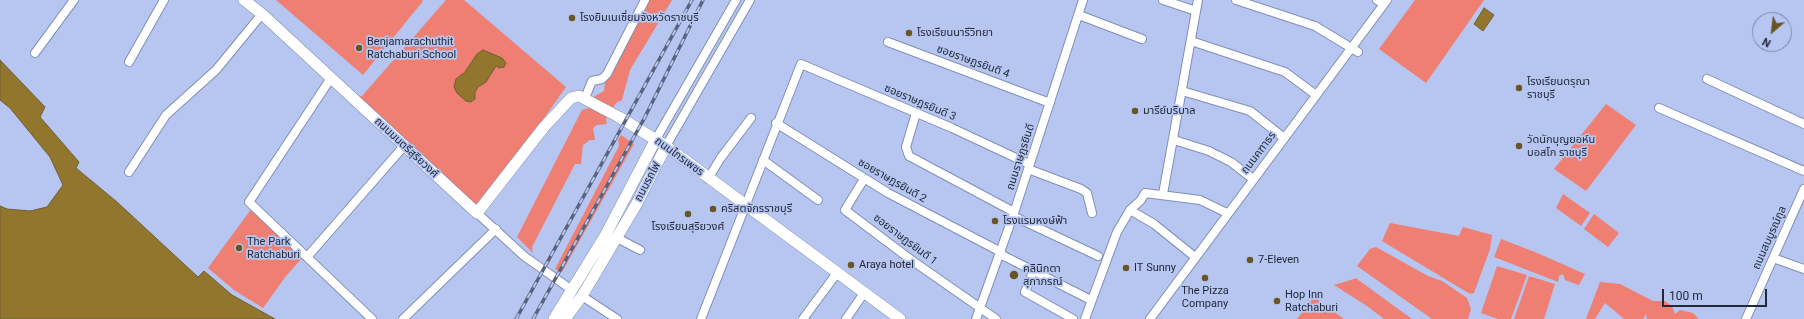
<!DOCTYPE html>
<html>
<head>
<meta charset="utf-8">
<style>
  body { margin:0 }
  #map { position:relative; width:1804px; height:319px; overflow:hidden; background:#b6c6f1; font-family:Roboto,sans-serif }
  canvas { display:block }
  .north { position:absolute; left:1752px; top:12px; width:40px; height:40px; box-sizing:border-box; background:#b6c6f1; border:1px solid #7b87a7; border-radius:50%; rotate:208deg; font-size:11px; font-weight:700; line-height:16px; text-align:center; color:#222939 }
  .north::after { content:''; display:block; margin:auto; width:14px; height:18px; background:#685523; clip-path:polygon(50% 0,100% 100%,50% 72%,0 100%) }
  .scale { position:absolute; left:1662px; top:289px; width:105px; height:18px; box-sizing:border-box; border:2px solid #222939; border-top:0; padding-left:5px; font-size:12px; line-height:14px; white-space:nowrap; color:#222939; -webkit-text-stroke:3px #b6c6f1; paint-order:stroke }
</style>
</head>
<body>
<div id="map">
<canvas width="1804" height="319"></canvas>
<div class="north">N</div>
<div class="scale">100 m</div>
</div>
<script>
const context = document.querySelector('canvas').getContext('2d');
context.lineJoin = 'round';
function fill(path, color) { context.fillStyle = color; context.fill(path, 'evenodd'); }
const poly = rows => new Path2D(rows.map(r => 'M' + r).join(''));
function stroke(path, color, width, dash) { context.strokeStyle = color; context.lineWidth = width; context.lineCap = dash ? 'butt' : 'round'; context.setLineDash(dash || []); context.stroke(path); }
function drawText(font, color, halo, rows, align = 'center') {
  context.font = font + ' Roboto,"Noto Sans Thai",sans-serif'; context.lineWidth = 3.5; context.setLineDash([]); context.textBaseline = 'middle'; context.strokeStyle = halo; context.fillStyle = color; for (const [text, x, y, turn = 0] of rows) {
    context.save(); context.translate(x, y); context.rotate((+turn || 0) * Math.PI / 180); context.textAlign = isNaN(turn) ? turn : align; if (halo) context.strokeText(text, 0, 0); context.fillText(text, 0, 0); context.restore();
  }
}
const green = poly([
  [276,0,422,0,423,1,363,75],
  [446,0,464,0,566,87,477,213,350,95,362,96],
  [648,0,672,0,630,70,622,100,616,103,606,119,607,124,597,125,593,128,595,140,590,140,583,145,581,164,575,164,532,247,533,253,517,237,582,110,589,108,595,96,604,91,605,83],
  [1415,0,1484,0,1426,83,1379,49],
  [1606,104,1636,125,1586,191,1554,169],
  [621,135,634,144,562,272,555,269,619,146,618,140],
  [1563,194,1590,213,1581,226,1556,208],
  [252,208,303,257,286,276,263,308,234,290,208,268],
  [1594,214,1619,233,1608,247,1584,229],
  [1390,223,1459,236,1463,227,1492,235,1490,249,1474,293,1470,294,1382,241],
  [1501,239,1535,252,1585,274,1579,285,1565,280,1563,274,1559,276,1558,282,1494,257],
  [1376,247,1428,276,1442,281,1467,298,1471,309,1468,319,1432,319,1357,266,1370,249],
  [1497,266,1527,275,1511,319,1498,319,1481,313],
  [1529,276,1555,284,1544,319,1514,319],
  [1357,278,1357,279,1412,319,1384,319,1367,306,1334,285],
  [1600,282,1620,284,1653,301,1665,301,1672,306,1675,314,1680,310,1693,313,1699,319,1647,319,1646,314,1643,319,1624,319,1605,303,1595,319,1586,319],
  [1314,297,1344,319,1297,319]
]);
const water = poly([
  [1484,8,1494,15,1483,31,1474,24,1484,8],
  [483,50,502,58,506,63,504,67,499,68,496,66,486,82,478,87,475,92,475,99,471,102,466,101,457,93,454,87,456,79,465,72,477,54,483,50],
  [0,60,45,107,40,117,79,162,76,168,117,202,198,277,204,271,232,295,275,319,0,319,0,206,7,209,30,211,47,207,63,185,50,157,10,108,0,100,0,60]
]);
const minor = poly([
  [1163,0,1196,11],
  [1236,0,1315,26,1358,52],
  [1377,0,1384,4],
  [1079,15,1142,39],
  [1191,41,1285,72,1316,95],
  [888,42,1050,103],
  [35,53,74,0],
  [129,62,164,0],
  [331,78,249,202,372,319],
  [1707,79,1804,124],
  [1182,91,1250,111,1284,138],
  [585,98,592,81,602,79,607,74,645,0],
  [1659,108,1804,171],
  [916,113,906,147,909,156,1014,212],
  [776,123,888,193,1001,252],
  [656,139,736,0],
  [1174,140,1209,151,1231,162,1253,179],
  [666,146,750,0],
  [763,160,818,200],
  [1028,169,1081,189,1087,193,1092,213],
  [129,172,166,115,216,70,262,14],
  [708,179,720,159,751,118],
  [864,179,845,210,910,259,996,319],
  [1163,194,1198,0],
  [1130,210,1154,224,1195,257],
  [477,213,524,256,572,290],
  [1013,216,1098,256],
  [617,238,640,250],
  [1000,254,1087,298],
  [308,256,404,146],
  [1773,258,1804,269],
  [1033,272,1025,292,1073,319],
  [582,296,617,319],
  [403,319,496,229],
  [701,319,801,64,952,128,1029,164],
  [803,319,837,273],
  [846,319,864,293],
  [976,319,1013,216,1083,0],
  [1085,319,1117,232,1130,210,1141,200,1145,193,1200,200,1227,213],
  [1150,319,1387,0],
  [1746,319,1804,189]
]);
const major = poly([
  [244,0,262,14,477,213,544,127,571,98,579,96,619,117,666,146,900,319],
  [554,319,605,236,656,139],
  [565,319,582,296,636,205,666,146]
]);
const rail = poly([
  [516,319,692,0],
  [533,319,645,117,703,0]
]);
const markers = [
  [572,18,4,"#685523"],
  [909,33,4,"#685523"],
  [359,48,4,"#685523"],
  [1519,88,4,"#685523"],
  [1135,111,4,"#685523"],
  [1519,146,4,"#685523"],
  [713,209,4,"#685523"],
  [688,214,4,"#685523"],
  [995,221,4,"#685523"],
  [239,248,4,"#685523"],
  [1250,260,4,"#685523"],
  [851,265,4,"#685523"],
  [1126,268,4,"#685523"],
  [1014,275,5,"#685523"],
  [1205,278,4,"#685523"],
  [1277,301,4,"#685523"]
];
const poiNames = [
  ["โรงยิมเนเซี่ยมจังหวัดราชบุรี",580,18],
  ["โรงเรียนนารีวิทยา",917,33],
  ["Benjamarachuthit",367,42],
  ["Ratchaburi School",367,55],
  ["โรงเรียนดรุณา",1527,82],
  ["ราชบุรี",1527,95],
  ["มารีย์บริบาล",1143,111],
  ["วัดนักบุญยอห์น",1527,140],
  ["บอสโก ราชบุรี",1527,153],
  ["คริสตจักรราชบุรี",721,209],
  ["โรงแรมหงษ์ฟ้า",1003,221],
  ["โรงเรียนสุริยวงศ์",688,227,"center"],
  ["The Park",247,242],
  ["Ratchaburi",247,255],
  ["7-Eleven",1258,260],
  ["Araya hotel",859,265],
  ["IT Sunny",1134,268],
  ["คลินิกตา",1023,269],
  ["สุภาภรณ์",1023,282],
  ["The Pizza",1205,291,"center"],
  ["Company",1205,304,"center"],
  ["Hop Inn",1285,295],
  ["Ratchaburi",1285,308]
];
const streetNames = [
  ["ซอยราษฎรยินดี 4",973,62,20],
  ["ซอยราษฎรยินดี 3",920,103,23],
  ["ถนนมนตรีสุริยวงศ์",406,148,43],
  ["ถนนคฑาธร",1259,153,-53],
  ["ถนนไกรเพชร",679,157,36],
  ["ถนนราษฎรยินดี",1021,157,-72],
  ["ซอยราษฎรยินดี 2",892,181,30],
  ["ถนนรถไฟ",648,182,-62],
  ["ถนนสมบูรณ์กูล",1770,238,-66],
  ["ซอยราษฎรยินดี 1",905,240,37]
];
fill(green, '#ee7f72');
fill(water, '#92762e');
stroke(water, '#705f31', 1);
stroke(minor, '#7f8fb6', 10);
stroke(major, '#7f8fb6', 12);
stroke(minor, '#fff', 8);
stroke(major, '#fff', 11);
stroke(rail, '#59637d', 3.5);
stroke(rail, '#b6c6f1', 2, [6]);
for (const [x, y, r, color] of markers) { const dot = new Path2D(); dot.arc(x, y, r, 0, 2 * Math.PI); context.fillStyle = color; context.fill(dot); stroke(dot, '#b6c6f1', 1.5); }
drawText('11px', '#222939', '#b6c6f1', poiNames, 'left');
drawText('11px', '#222939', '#b6c6f1', streetNames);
</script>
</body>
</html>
